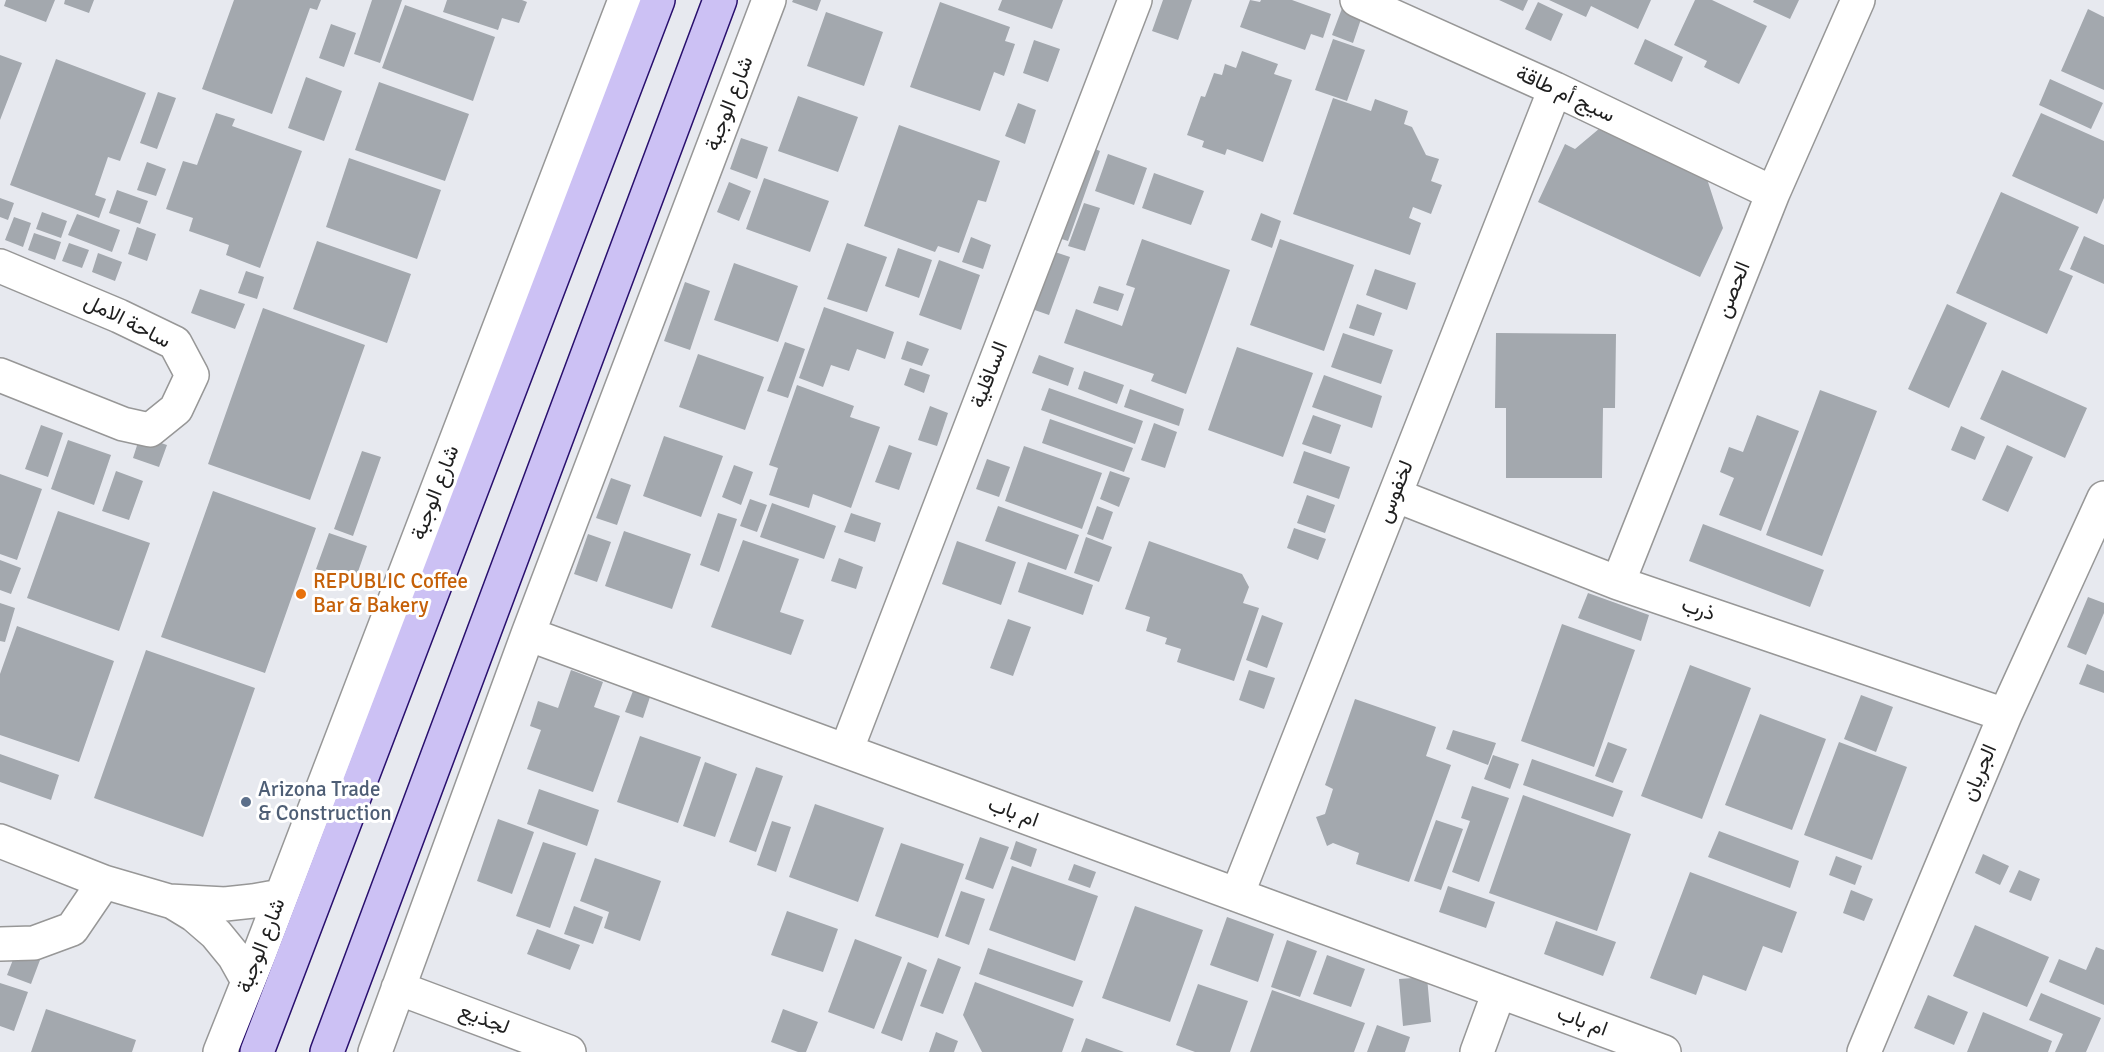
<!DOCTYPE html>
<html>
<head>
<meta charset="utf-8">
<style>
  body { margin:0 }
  canvas { display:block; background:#e7e9ef }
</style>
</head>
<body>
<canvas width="2104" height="1052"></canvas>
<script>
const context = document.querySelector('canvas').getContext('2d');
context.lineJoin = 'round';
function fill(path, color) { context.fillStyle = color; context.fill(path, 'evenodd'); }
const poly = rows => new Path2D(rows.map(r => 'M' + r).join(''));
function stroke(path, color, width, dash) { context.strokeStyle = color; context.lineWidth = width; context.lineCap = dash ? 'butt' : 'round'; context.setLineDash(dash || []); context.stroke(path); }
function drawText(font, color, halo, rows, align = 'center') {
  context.font = font + ' Signika,Vazirmatn,sans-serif'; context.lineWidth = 6; context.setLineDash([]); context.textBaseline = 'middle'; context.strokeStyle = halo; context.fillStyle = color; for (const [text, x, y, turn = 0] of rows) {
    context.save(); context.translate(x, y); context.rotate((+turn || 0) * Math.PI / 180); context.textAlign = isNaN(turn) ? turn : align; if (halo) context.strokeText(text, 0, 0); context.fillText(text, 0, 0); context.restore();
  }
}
const building = poly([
  [6,0,55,0,46,22,4,6],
  [65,0,94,0,89,13,64,4],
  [234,0,321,0,317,10,310,8,272,114,202,89],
  [372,0,402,0,380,63,354,54],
  [447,0,522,0,527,2,519,23,502,18,498,30,443,12],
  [793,0,821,0,817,11,792,2],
  [1002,0,1063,0,1052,29,998,10],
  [1163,0,1192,0,1178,40,1152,31],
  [1250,0,1260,2,1261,0,1292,0,1331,14,1323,38,1311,34,1305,50,1240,27],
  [1499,0,1528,0,1523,11],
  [1549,0,1651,0,1638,29,1591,6,1586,17],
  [1695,0,1712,0,1767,26,1739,84,1704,67,1707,61,1674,45],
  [1754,0,1799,0,1790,19,1753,2],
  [940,2,1010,27,1005,41,1015,44,1004,76,994,72,980,111,910,87],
  [1538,2,1563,14,1551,41,1525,29],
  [1344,3,1364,10,1353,43,1332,35],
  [405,5,495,37,473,101,382,68],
  [2088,9,2104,17,2104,90,2061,71],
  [826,12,883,32,864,86,807,66],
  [331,24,356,33,344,67,319,58],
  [1333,39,1365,50,1347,101,1315,90],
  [1645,39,1683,57,1672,82,1634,64],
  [1034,40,1060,49,1048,82,1023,73],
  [1242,51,1278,64,1274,74,1292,80,1263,162,1227,149,1225,155,1202,147,1204,141,1187,135,1201,96,1205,97,1214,73,1222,75,1225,64,1236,68],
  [0,55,22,63,0,120],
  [56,59,146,93,120,161,108,157,95,195,106,199,99,218,10,185],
  [306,77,342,91,324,141,288,128],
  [2050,79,2103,103,2091,129,2039,105],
  [379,82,469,114,445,181,355,150],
  [158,92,176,98,157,149,140,143],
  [798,96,858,117,838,172,778,151],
  [1333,98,1371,111,1375,99,1408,111,1404,124,1412,127,1426,155,1439,159,1431,181,1442,185,1431,214,1413,207,1409,218,1421,223,1410,255,1293,214],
  [1018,103,1036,110,1025,144,1005,136],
  [216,113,235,119,232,126,302,151,260,268,226,255,229,245,189,231,193,218,166,209,183,161,197,165],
  [2041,113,2104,141,2104,198,2097,214,2012,176],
  [899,125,1000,161,986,202,978,200,959,253,938,246,935,252,864,226],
  [1600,128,1707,179,1723,228,1700,277,1538,202,1565,144,1575,149],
  [741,138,768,147,757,179,730,169],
  [1087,146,1100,151,1068,241,1055,237],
  [1108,154,1147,168,1134,205,1095,191],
  [349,158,441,190,417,259,326,227],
  [147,162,166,169,156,196,137,190],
  [1154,173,1204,191,1191,225,1142,208],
  [764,178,829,201,810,252,746,229],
  [729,182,751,191,739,221,717,212],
  [117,190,148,201,140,224,109,213],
  [2001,192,2079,227,2059,270,2073,276,2047,334,1956,293],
  [0,198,14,203,8,220,0,217],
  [1084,203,1100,208,1085,251,1068,246],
  [42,212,67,221,61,238,36,229],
  [1261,213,1281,221,1272,248,1251,240],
  [77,214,120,230,112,252,68,235],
  [14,217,31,223,23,247,5,240],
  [137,227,156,234,147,261,128,254],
  [34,233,61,242,55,260,28,250],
  [2084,236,2104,245,2104,284,2070,269],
  [971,237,991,245,983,269,962,262],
  [1142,239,1230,270,1186,394,1151,381,1154,374,1064,343,1076,309,1122,326,1135,288,1126,285],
  [1280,239,1354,265,1324,351,1250,325],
  [317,241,411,274,387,343,293,309],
  [69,243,89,250,82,268,62,261],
  [847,243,887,257,867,312,827,299],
  [898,248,932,260,919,298,885,286],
  [1046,249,1070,257,1049,315,1026,307],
  [98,253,122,262,115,281,92,272],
  [939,260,980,275,961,330,919,315],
  [734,263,798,286,778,342,714,320],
  [1375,269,1416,283,1407,310,1366,295],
  [246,271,264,277,257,299,238,293],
  [685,282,710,291,690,350,664,341],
  [1099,286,1124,294,1118,311,1093,303],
  [200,289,245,304,235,329,191,313],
  [1357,304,1382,313,1374,336,1349,328],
  [1947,304,1987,323,1949,408,1908,389],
  [824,307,894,332,885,359,857,349,849,371,831,365,823,387,799,378],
  [263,308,365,345,310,500,208,464],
  [1343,333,1393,350,1381,384,1331,367],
  [1496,333,1616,334,1615,408,1603,408,1602,478,1506,478,1506,408,1495,408],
  [907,341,929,349,922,366,901,359],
  [785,342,805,349,788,398,767,391],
  [1237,347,1313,373,1283,457,1208,430],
  [698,354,764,377,745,430,679,407],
  [1039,355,1074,368,1068,386,1032,373],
  [910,368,930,375,924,393,904,385],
  [2002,370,2087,408,2065,458,1980,419],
  [1084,371,1124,385,1117,404,1078,389],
  [1324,375,1382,396,1372,428,1312,407],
  [797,385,854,406,850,417,880,427,851,508,813,494,809,508,769,495,778,468,769,465],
  [1049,388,1143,421,1135,444,1041,410],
  [1130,389,1184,409,1179,426,1124,407],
  [1820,390,1877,411,1822,556,1766,535],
  [930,406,948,413,937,446,918,440],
  [1313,415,1341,425,1331,454,1302,444],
  [1757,415,1799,431,1761,531,1719,515,1734,478,1720,472,1729,447,1743,452],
  [1050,419,1133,448,1124,472,1042,443],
  [1154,423,1177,432,1165,468,1141,460],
  [41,425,63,433,48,477,25,469],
  [1961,426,1985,437,1975,460,1951,450],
  [140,436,167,445,159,467,133,458],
  [664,436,723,456,701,517,643,496],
  [68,440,111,455,94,505,51,489],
  [889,445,912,453,899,490,875,482],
  [2007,445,2033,457,2008,512,1982,500],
  [1024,446,1102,473,1082,529,1005,501],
  [362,451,381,457,353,536,334,529],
  [1304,451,1350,467,1339,499,1293,483],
  [987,459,1010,467,999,497,976,489],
  [734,465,753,472,741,505,722,497],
  [116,471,143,481,129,520,102,511],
  [1110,471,1130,478,1119,507,1100,499],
  [0,474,42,489,17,560,0,554],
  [611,478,631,485,617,525,596,518],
  [213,491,316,528,265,673,161,637],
  [1307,495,1335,505,1325,533,1297,523],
  [750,499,767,505,757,532,740,526],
  [772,503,836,526,824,559,760,537],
  [998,506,1079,535,1066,570,985,541],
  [1097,506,1113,512,1103,540,1087,534],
  [58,511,150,543,119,631,27,598],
  [718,513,737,519,719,572,700,565],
  [851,513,881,523,875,542,844,532],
  [1703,524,1824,570,1810,607,1689,561],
  [1294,528,1326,539,1318,560,1287,548],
  [624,531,691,554,672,609,605,586],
  [329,533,367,546,354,583,316,569],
  [588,534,611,542,597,582,574,574],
  [1086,537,1112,547,1099,582,1074,573],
  [743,540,799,559,780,612,804,620,791,655,711,627],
  [957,541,1016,562,1001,605,942,584],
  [1149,541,1242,574,1249,587,1243,603,1259,608,1234,681,1177,662,1181,649,1165,644,1167,638,1146,631,1150,617,1125,609],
  [839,558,863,567,856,589,831,581],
  [0,560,21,568,11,594,0,590],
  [1028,562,1093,585,1083,615,1018,592],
  [1588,593,1649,615,1641,641,1578,618],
  [2088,597,2104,603,2104,613,2086,655,2067,647],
  [0,603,15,608,5,642,0,641],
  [1262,615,1283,623,1267,668,1246,660],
  [1008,619,1031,627,1013,676,990,668],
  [1562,624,1635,650,1594,767,1521,741],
  [17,626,114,661,79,762,0,735,0,674],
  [146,650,255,688,203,837,94,798],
  [2087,664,2104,671,2104,693,2079,684],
  [1690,665,1751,688,1702,819,1641,796],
  [571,670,603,682,594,707,620,716,593,792,527,769,541,730,530,726,538,701,558,708],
  [1249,670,1275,678,1264,709,1239,700],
  [633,691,650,697,643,718,625,712],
  [1861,695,1893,707,1876,752,1844,739],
  [1355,699,1436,727,1426,756,1451,765,1409,882,1356,864,1359,853,1333,843,1327,846,1316,817,1325,814,1333,789,1325,785],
  [1760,714,1826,739,1792,830,1725,805],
  [1453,730,1496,743,1488,765,1446,749],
  [640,736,701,757,678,823,617,802],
  [1608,742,1627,749,1613,783,1595,776],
  [1839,742,1907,767,1872,860,1804,835],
  [0,754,59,775,51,800,0,782],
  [1493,755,1519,764,1510,789,1484,779],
  [1532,759,1623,791,1613,817,1523,785],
  [705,762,737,774,715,837,683,826],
  [756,767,783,776,756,852,729,842],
  [1472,786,1509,798,1479,882,1452,872,1470,821,1461,818],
  [539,789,599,810,587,846,527,824],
  [1523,795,1631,834,1597,931,1489,893],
  [815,804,884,828,858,902,789,877],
  [498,819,534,832,512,894,477,881],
  [1436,820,1463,829,1441,890,1414,881],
  [772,821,791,827,776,872,757,865],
  [1719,831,1799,861,1790,888,1708,857],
  [980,837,1009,847,993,889,965,879],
  [1016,841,1037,849,1031,867,1010,859],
  [543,842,576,853,550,928,516,916],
  [901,843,964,864,938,938,875,916],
  [1983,854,2009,866,2000,885,1975,873],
  [1836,856,1862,866,1855,885,1829,875],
  [595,858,661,881,640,941,604,928,609,912,580,901],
  [1074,864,1096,872,1090,888,1068,880],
  [1012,866,1098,896,1075,961,989,930],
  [2019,870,2040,879,2031,901,2009,892],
  [1690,872,1797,912,1782,953,1763,946,1746,991,1703,975,1696,995,1650,978],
  [1448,886,1495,902,1486,928,1439,912],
  [1851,890,1873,899,1864,921,1843,913],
  [961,891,985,899,969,945,945,936],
  [574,906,603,917,593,944,564,934],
  [1135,906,1203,930,1170,1022,1102,998],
  [787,911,838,929,823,972,771,955],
  [1227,917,1274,934,1258,982,1210,965],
  [1556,921,1616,942,1603,976,1544,954],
  [1975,925,2049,957,2027,1007,1953,976],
  [537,929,580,945,570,970,527,954],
  [855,939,902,957,874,1029,828,1012],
  [1287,940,1317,951,1300,997,1271,987],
  [2096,947,2104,950,2104,1005,2049,982,2059,959,2086,970],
  [988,948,1083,981,1073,1007,979,974],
  [16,952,40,960,31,984,7,975],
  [1327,955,1365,969,1351,1007,1313,994],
  [938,958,961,967,943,1014,920,1006],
  [908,962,927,970,902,1041,881,1033],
  [1427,977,1431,1022,1403,1026,1399,979],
  [975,982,1074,1019,1062,1052,982,1052,963,1015],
  [0,983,28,992,14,1031,0,1026],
  [1198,984,1248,1001,1230,1052,1195,1052,1176,1045],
  [1272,990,1365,1023,1354,1052,1250,1052],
  [2041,993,2101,1018,2086,1052,2055,1052,2063,1034,2029,1020],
  [1928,995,1968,1012,1954,1045,1914,1028],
  [46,1009,136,1040,132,1052,31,1052],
  [783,1009,818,1022,806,1052,798,1052,771,1042],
  [1983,1012,2052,1041,2048,1052,1967,1052],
  [1377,1025,1410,1037,1405,1052,1367,1052],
  [936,1032,958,1041,954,1052,929,1052],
  [1086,1038,1124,1052,1081,1052]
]);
const street = poly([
  [1357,0,1555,89,1773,193],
  [0,266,119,316,175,343,192,375,176,409,150,430,123,424,0,375],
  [1395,495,1618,583,2005,715],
  [1618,583,1773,193,1858,0],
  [528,634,1664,1052],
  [846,751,1135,0],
  [0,841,104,882,169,901,225,904,253,901,281,896],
  [1237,895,1555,89],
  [171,901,194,915,216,934,234,956,248,981],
  [0,944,34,943,72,929,104,882],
  [398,988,569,1052],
  [220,1052,260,952,625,0],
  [375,1052,528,634,769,0],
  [1477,1052,1499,992],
  [1864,1052,2005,715,2104,498]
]);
const secondary = poly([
  [257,1052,658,0],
  [327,1052,720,0]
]);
const markers = [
  [301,594,6,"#e8710a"],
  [246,802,6,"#5c6f8a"]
];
const streetNames = [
  ["سيج أم طاقة",1565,95,25],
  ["شارع الوجبة",730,104,-69],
  ["الحصن",1734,290,-68],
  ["ساحة الامل",127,322,27],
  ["السافلية",990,375,-69],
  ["لخفوس",1396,492,-68],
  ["شارع الوجبة",436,493,-69],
  ["ذرب",1698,610,19],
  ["الجريان",1980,773,-67],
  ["ام باب",1013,813,20],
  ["شارع الوجبة",262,946,-69],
  ["لجذيع",484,1020,21],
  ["ام باب",1582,1022,20]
];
const foodNames = [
  ["REPUBLIC Coffee",313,582],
  ["Bar & Bakery",313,606]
];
const serviceNames = [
  ["Arizona Trade",258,790],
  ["& Construction",258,814]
];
fill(building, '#a3a8ae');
stroke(street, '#979797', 36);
stroke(secondary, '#29106d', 36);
stroke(street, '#fff', 33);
stroke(secondary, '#ccc1f4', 33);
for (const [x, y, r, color] of markers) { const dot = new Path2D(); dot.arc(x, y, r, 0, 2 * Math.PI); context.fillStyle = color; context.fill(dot); stroke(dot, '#fff', 2); }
drawText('21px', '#202020', '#fff', streetNames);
drawText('21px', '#c56008', '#fff', foodNames, 'left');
drawText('21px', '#4e5e75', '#fff', serviceNames, 'left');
</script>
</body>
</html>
